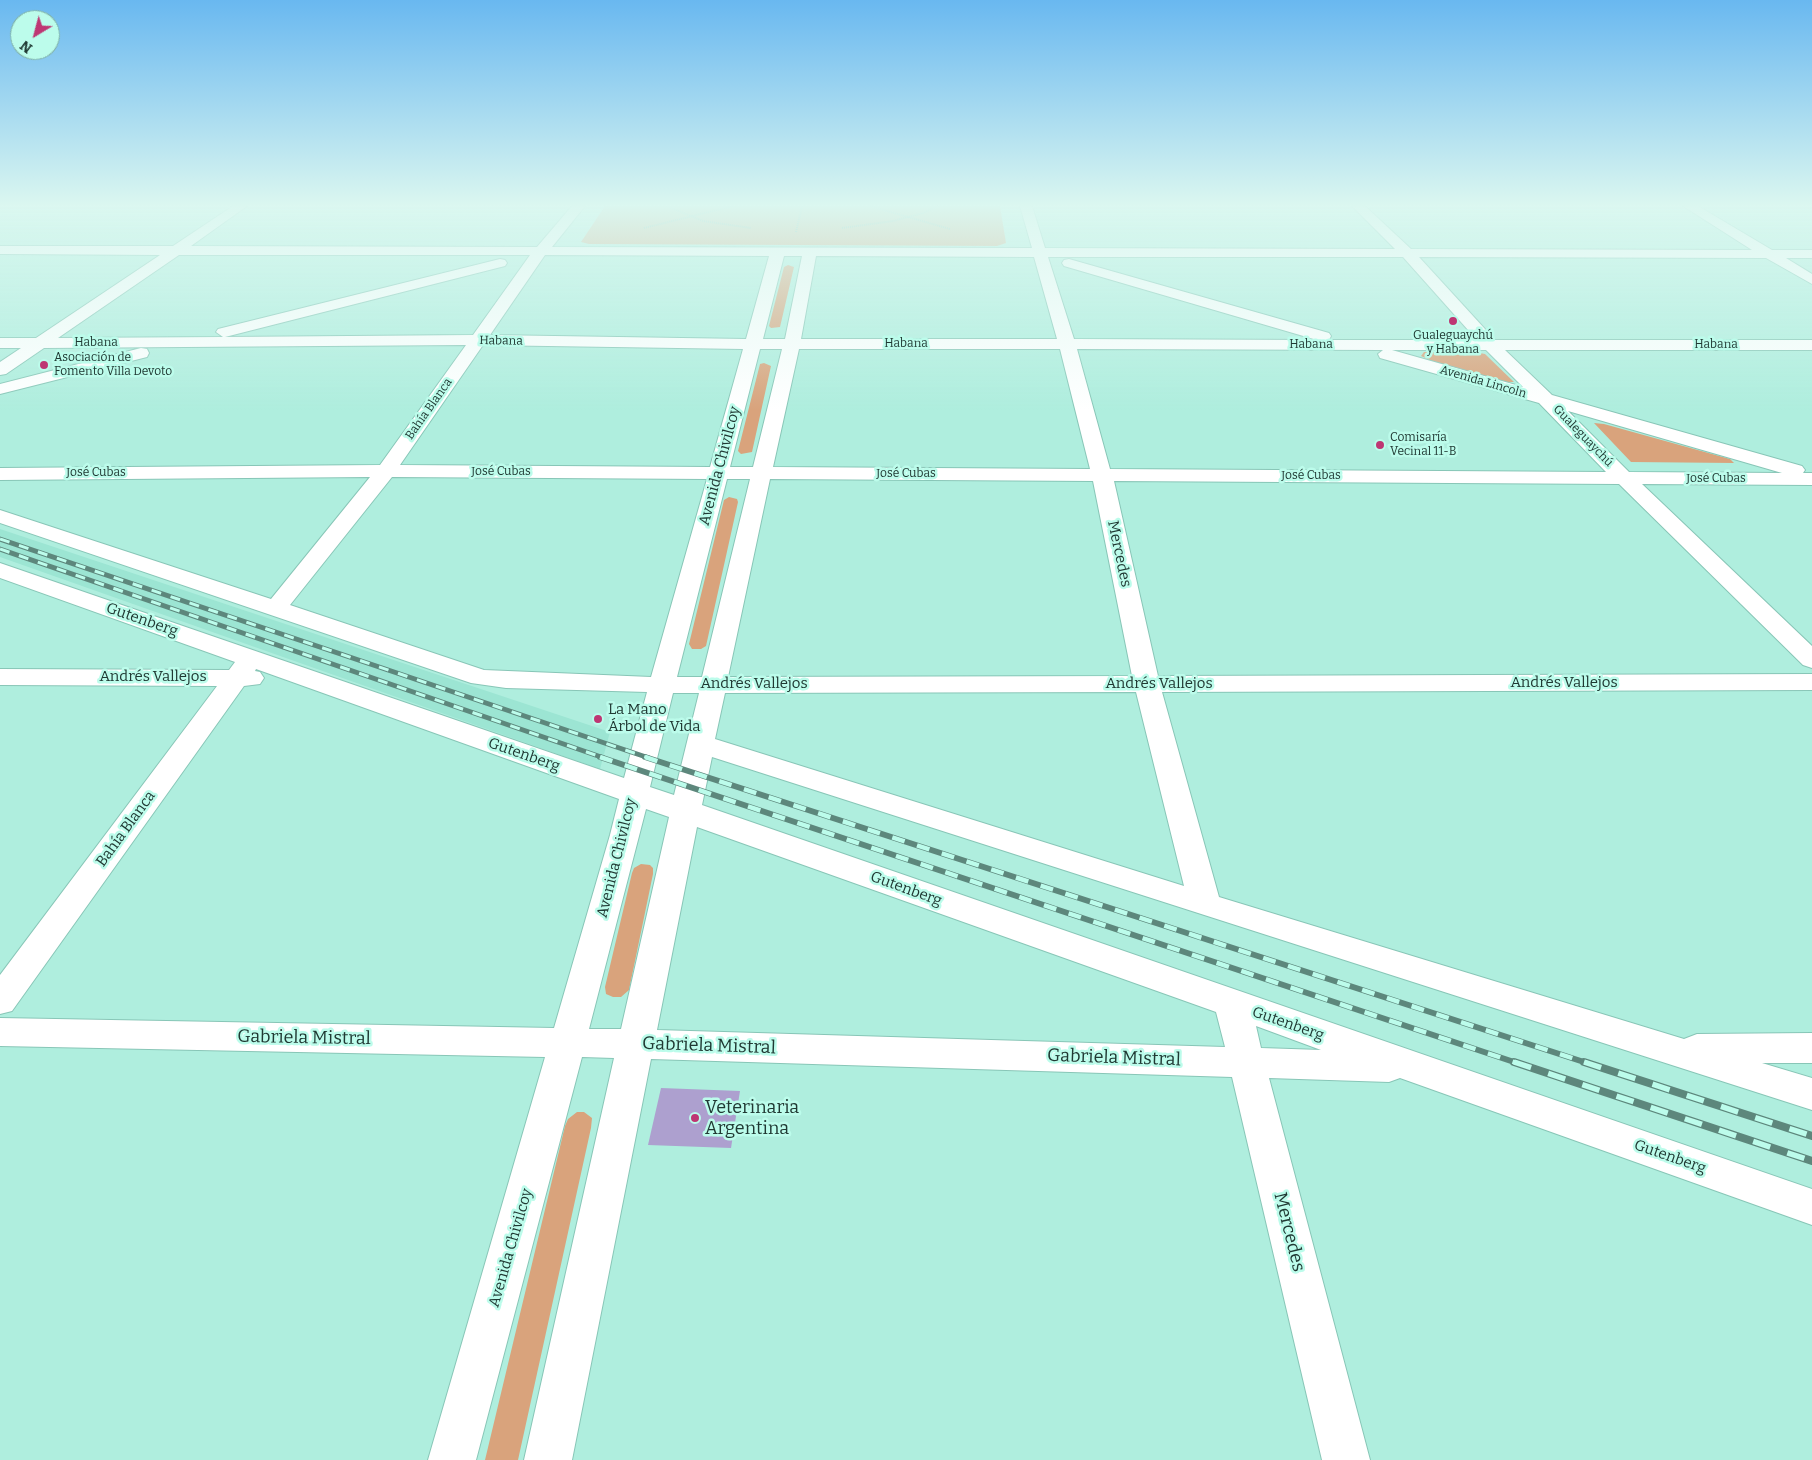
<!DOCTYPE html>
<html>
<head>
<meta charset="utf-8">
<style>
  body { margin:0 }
  #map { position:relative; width:1812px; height:1460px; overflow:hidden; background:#afeede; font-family:Bitter,serif }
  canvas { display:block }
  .north { position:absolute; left:10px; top:10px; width:50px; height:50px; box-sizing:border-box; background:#bcfceb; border:1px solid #7eaea1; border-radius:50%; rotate:217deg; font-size:14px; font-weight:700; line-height:20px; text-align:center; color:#203933 }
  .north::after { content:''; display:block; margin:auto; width:18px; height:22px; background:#be3673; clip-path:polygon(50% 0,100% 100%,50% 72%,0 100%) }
</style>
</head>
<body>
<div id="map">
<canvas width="1812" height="1460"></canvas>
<div class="north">N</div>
</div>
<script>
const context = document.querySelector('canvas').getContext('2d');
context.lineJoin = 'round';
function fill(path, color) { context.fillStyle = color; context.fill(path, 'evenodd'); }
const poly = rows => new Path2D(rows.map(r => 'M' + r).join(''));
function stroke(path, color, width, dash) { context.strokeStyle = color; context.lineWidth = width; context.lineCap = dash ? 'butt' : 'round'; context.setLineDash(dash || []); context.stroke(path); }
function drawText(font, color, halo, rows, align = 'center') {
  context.font = font + ' Bitter,serif'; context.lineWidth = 5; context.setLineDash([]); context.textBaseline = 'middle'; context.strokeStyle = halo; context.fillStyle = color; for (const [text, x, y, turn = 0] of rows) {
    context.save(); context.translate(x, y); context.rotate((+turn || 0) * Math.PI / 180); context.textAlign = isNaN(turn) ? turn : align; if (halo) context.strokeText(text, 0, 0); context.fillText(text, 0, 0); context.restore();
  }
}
const built = poly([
  [0,529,610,732,600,769,0,557]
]);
const green = poly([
  [605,206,1000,206,1006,243,997,246,589,244,581,242],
  [788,265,794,267,780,327,771,328,769,326,784,267],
  [1424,352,1475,352,1485,354,1514,382,1505,382,1434,362,1421,356],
  [764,363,771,366,752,452,741,454,738,451,760,364],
  [1594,423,1604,424,1730,459,1734,463,1631,462],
  [729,497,737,499,738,502,706,646,701,649,692,649,689,644,724,500],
  [641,864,650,865,653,868,653,874,629,990,621,997,613,997,606,994,605,987,632,873,634,868],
  [577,1112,584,1112,592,1118,591,1128,518,1460,485,1460,565,1126,568,1119]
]);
const building = poly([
  [661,1088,740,1091,731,1148,648,1145]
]);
const path = poly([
  [667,206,703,221,751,228],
  [870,206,950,229],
  [644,228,733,206],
  [842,228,893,221,923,213,938,206],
  [796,232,802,206]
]);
const minor = poly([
  [233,206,247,206,191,246,537,247,572,206,585,206,552,247,1032,248,1020,206,1032,206,1045,248,1395,249,1352,206,1365,206,1411,249,1752,250,1683,206,1698,206,1772,250,1812,250,1812,258,1786,258,1812,274,1812,284,1766,258,1419,257,1495,340,1812,340,1812,350,1505,350,1552,395,1802,466,1805,470,1803,473,1812,473,1812,485,1642,484,1812,646,1812,668,1803,665,1619,484,1114,481,1158,676,1812,674,1812,690,1162,692,1219,897,1684,1039,1697,1034,1812,1033,1812,1063,1762,1063,1812,1078,1812,1110,712,757,702,805,1812,1189,1812,1225,1400,1078,1389,1082,1269,1078,1370,1460,1322,1460,1232,1077,651,1059,572,1460,524,1460,614,1058,582,1057,476,1460,428,1460,545,1057,0,1046,0,1018,554,1028,610,835,619,799,256,669,255,671,260,672,264,678,260,684,244,686,12,1011,0,1014,0,975,217,686,0,685,0,669,229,670,235,662,0,578,0,563,624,778,647,692,506,688,471,683,0,523,0,510,271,599,370,477,0,480,0,468,380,465,466,345,44,348,6,374,0,375,0,362,21,348,0,348,0,338,36,338,160,255,0,254,0,246,173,246,233,206],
  [179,255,530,255,473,335,225,337,505,266,507,263,505,260,500,259,218,329,216,332,223,337,58,338,179,255],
  [545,255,769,256,746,339,490,335,545,255],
  [784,256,802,256,785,339,763,339,784,256],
  [816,256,1034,257,1057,339,801,339,816,256],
  [1048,257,1403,257,1477,340,1329,340,1331,336,1329,333,1069,259,1064,260,1062,263,1064,266,1317,340,1074,339,1048,257],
  [483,345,743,349,710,467,400,465,483,345],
  [760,349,782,349,753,467,730,467,760,349],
  [799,349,1060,349,1090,469,773,467,799,349],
  [1077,349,1383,350,1378,354,1380,358,1539,403,1606,472,1110,469,1077,349],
  [1389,350,1486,350,1523,387,1392,350,1389,350],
  [1568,411,1782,473,1629,472,1568,411],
  [392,477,707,479,651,677,484,670,290,605,392,477],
  [727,479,750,479,702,677,677,677,727,479],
  [770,479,1093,481,1132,676,728,677,770,479],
  [1136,692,1184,886,715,739,725,693,1136,692],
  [673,693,699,693,674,795,650,787,673,693],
  [646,809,669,817,621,1029,589,1029,646,809],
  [697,827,1216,1012,1225,1047,657,1030,697,827],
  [1256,1026,1321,1050,1261,1048,1256,1026],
  [141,348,147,349,149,353,147,357,0,394,0,384,141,348]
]);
const railFar2 = poly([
  [0,539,649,758],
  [0,549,604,758]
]);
const railFar1 = poly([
  [600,757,1517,1063],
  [645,757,1587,1063]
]);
const rail = poly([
  [1514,1062,1812,1161],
  [1584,1062,1812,1136]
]);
const markers = [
  [1453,321,5,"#be3673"],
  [44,365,5,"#be3673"],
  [1380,445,5,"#be3673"],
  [598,719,5,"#be3673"],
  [695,1118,5,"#be3673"]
];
const farPoinames = [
  ["Gualeguaychú",1453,336,"center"],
  ["y Habana",1453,350,"center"],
  ["Asociación de",54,358],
  ["Fomento Villa Devoto",54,372],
  ["Comisaría",1390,438],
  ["Vecinal 11-B",1390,452]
];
const farStreetnames = [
  ["Habana",501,341,1],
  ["Habana",96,343],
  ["Habana",906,344],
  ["Habana",1311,345],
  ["Habana",1716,345],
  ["Avenida Lincoln",1483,382,16],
  ["Bahía Blanca",429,409,-55],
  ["Gualeguaychú",1583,436,46],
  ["José Cubas",501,472],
  ["José Cubas",96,473],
  ["José Cubas",906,474],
  ["José Cubas",1311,476],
  ["José Cubas",1716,479]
];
const streetNames = [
  ["Avenida Chivilcoy",720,466,-75],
  ["Mercedes",1119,554,78],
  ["Gutenberg",142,620,19],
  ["Andrés Vallejos",153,677],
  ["Andrés Vallejos",1564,683],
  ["Andrés Vallejos",754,684],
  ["Andrés Vallejos",1159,684],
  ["Gutenberg",524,755,19],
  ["Bahía Blanca",126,829,-54],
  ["Avenida Chivilcoy",617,858,-76],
  ["Gutenberg",906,889,20],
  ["Gutenberg",1288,1024,19],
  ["Gutenberg",1670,1157,19],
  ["Avenida Chivilcoy",511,1248,-74]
];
const poiNames = [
  ["La Mano",608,710],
  ["Árbol de Vida",608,727]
];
const nearStreetnames = [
  ["Gabriela Mistral",304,1038,1],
  ["Gabriela Mistral",709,1046,2],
  ["Gabriela Mistral",1114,1058,2],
  ["Mercedes",1289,1232,76]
];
const nearPoinames = [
  ["Veterinaria",705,1108],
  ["Argentina",705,1129]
];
fill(built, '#9ce5d3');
fill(green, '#d9a37c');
fill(building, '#ada0cf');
stroke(minor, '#88c6b7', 2);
stroke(path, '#75a599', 2, [1, 1]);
fill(minor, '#fff');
stroke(railFar2, '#5d877c', 5);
stroke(railFar1, '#5d877c', 6);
stroke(rail, '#5d877c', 8);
stroke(railFar2, '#bcfceb', 3, [10]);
stroke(railFar1, '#bcfceb', 4.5, [13]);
stroke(rail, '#bcfceb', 5.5, [18]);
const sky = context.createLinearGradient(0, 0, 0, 410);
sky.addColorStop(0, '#69b8f0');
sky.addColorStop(0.5, '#dbf7f0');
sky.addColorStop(1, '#dbf7f000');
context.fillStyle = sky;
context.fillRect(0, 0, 1812, 410);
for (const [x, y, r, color] of markers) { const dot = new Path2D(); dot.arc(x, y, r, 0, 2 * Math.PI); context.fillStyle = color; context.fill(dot); stroke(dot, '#bcfceb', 2); }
drawText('12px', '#203933', '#bcfceb', farPoinames, 'left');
drawText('12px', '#203933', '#bcfceb', farStreetnames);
drawText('15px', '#203933', '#bcfceb', streetNames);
drawText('15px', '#203933', '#bcfceb', poiNames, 'left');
drawText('18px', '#203933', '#bcfceb', nearStreetnames);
drawText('18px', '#203933', '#bcfceb', nearPoinames, 'left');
</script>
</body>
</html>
